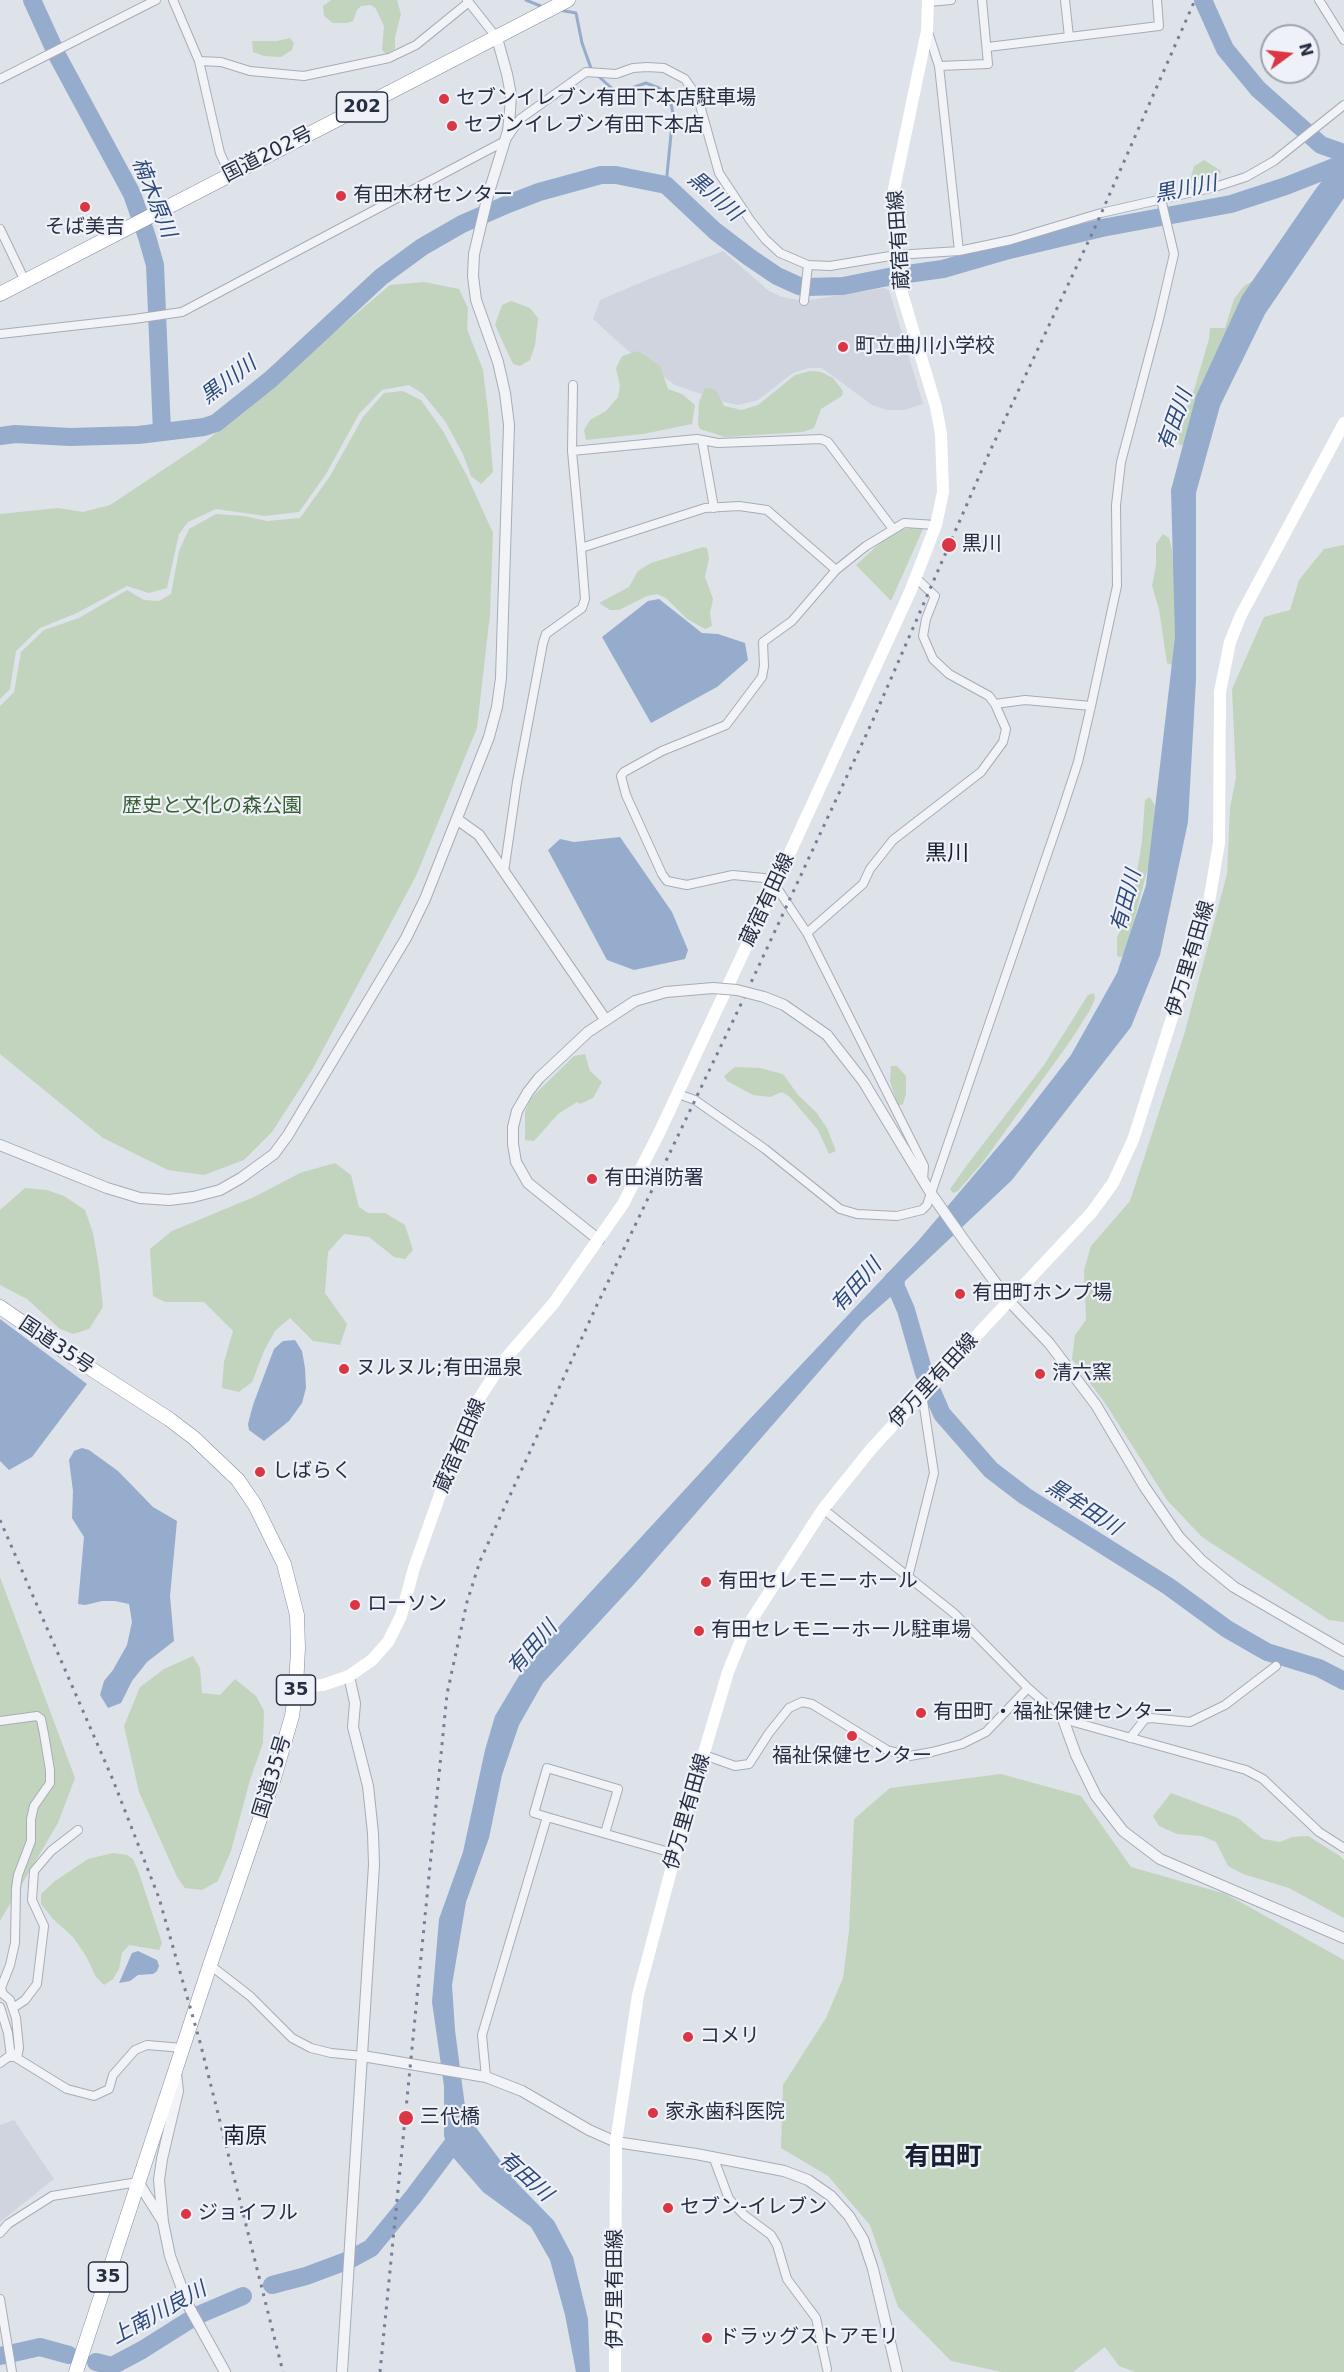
<!DOCTYPE html>
<html>
<head>
<meta charset="utf-8">
<style>
  body { margin:0 }
  #map { position:relative; width:1344px; height:2372px; overflow:hidden; background:#dee2e9; font-family:"DejaVu Sans",sans-serif }
  canvas { display:block }
  .north { position:absolute; left:1260px; top:24px; width:60px; height:60px; box-sizing:border-box; background:#eef1f7; border:2px solid #9ea3af; border-radius:50%; rotate:75deg; font-size:16px; font-weight:700; line-height:24px; text-align:center; color:#262e42 }
  .north::after { content:''; display:block; margin:auto; width:21px; height:27px; background:#db3643; clip-path:polygon(50% 0,100% 100%,50% 72%,0 100%) }
</style>
</head>
<body>
<div id="map">
<canvas width="1344" height="2372"></canvas>
<div class="north">N</div>
</div>
<script>
const context = document.querySelector('canvas').getContext('2d');
context.lineJoin = 'round';
function fill(path, color) { context.fillStyle = color; context.fill(path, 'evenodd'); }
const poly = rows => new Path2D(rows.map(r => 'M' + r).join(''));
function stroke(path, color, width, dash) { context.strokeStyle = color; context.lineWidth = width; context.lineCap = dash ? 'butt' : 'round'; context.setLineDash(dash || []); context.stroke(path); }
function drawText(font, color, halo, rows, align = 'center') {
  context.font = font + ' "DejaVu Sans","Noto Sans JP",sans-serif'; context.lineWidth = 4.5; context.setLineDash([]); context.textBaseline = 'middle'; context.strokeStyle = halo; context.fillStyle = color; for (const [text, x, y, turn = 0] of rows) {
    context.save(); context.translate(x, y); context.rotate((+turn || 0) * Math.PI / 180); context.textAlign = isNaN(turn) ? turn : align; if (halo) context.strokeText(text, 0, 0); context.fillText(text, 0, 0); context.restore();
  }
}
const built = poly([
  [723,251,769,291,782,297,804,301,884,288,889,290,923,404,904,410,887,410,872,405,822,368,809,368,793,373,758,400,738,405,724,402,675,385,627,350,593,319,600,300,649,279],
  [14,2120,54,2179,0,2222,0,2125]
]);
const green = poly([
  [331,0,397,0,401,14,395,37,395,49,386,54,382,50,384,26,376,9,371,5,361,6,357,10,353,21,347,23,333,23,324,16,323,6],
  [290,38,294,43,292,50,281,57,264,56,253,52,252,41,277,41],
  [1204,160,1221,171,1221,173,1190,181,1194,166],
  [1261,276,1189,438,1181,446,1176,440,1172,425,1186,408,1194,390,1209,339,1210,328,1225,328,1234,299,1244,286],
  [424,282,459,289,468,308,467,329,483,370,488,411,493,472,481,484,471,476,463,454,445,421,423,394,409,385,382,390,359,414,326,474,299,512,265,516,216,509,188,522,179,534,167,588,149,593,127,586,77,613,40,628,16,651,10,689,0,699,0,514,58,508,83,512,110,505,205,442,390,285],
  [511,301,530,308,538,318,535,345,530,360,520,366,513,364,495,325,502,305],
  [638,351,660,366,668,389,682,394,695,405,692,424,643,434,586,440,584,430,590,420,606,411,618,397,620,386,616,368,622,356],
  [810,371,821,372,833,378,843,391,842,396,821,409,814,428,803,432,725,437,700,429,698,424,699,402,705,388,715,389,724,406,742,410,758,405,795,375],
  [403,391,421,400,443,431,468,478,493,533,490,614,477,728,416,876,312,1070,272,1132,244,1160,204,1175,168,1170,103,1138,0,1054,0,706,14,692,21,652,44,630,79,618,127,590,144,600,159,601,171,594,179,551,189,529,216,514,244,516,267,521,300,518,330,476,363,417,384,393],
  [911,528,923,529,891,601,856,565,881,542,900,530],
  [1163,534,1169,538,1172,550,1178,606,1174,666,1167,663,1159,609,1152,586,1156,565,1156,544],
  [1344,545,1344,1622,1329,1620,1202,1537,1167,1500,1105,1403,1072,1359,1075,1335,1086,1320,1084,1270,1091,1246,1130,1201,1184,1035,1227,874,1230,808,1236,777,1232,689,1264,617,1290,610,1299,580,1324,549],
  [703,547,707,548,709,558,705,577,713,599,710,613,712,626,705,629,687,619,666,598,657,594,647,596,619,610,610,610,599,603,629,587,638,571,651,563],
  [1150,797,1155,806,1150,860,1125,955,1120,957,1117,956,1117,937,1126,920,1134,892,1142,841,1145,800],
  [1094,993,1095,999,1090,1010,1071,1040,983,1162,958,1191,953,1193,950,1189,967,1165,1044,1065,1088,995],
  [585,1054,590,1071,602,1082,593,1098,580,1104,577,1102,558,1114,534,1141,525,1140,525,1112,531,1098,574,1056],
  [891,1066,897,1066,906,1076,906,1094,903,1104,898,1106,890,1081],
  [735,1067,760,1068,783,1074,798,1095,816,1112,827,1128,836,1151,829,1154,818,1130,790,1097,782,1092,770,1097,753,1095,727,1081,724,1076],
  [335,1163,351,1175,359,1207,368,1213,385,1213,405,1225,413,1250,405,1259,394,1257,369,1237,344,1234,328,1252,325,1293,347,1324,340,1345,313,1341,290,1318,275,1331,264,1351,252,1382,239,1392,222,1388,224,1362,233,1331,204,1302,165,1302,153,1296,150,1249,172,1231,254,1197,300,1173],
  [25,1188,47,1190,64,1196,85,1210,93,1233,99,1268,103,1307,89,1329,73,1334,60,1329,27,1299,0,1285,0,1210],
  [0,1577,75,1778,58,1823,0,1921],
  [193,1656,200,1668,202,1693,220,1695,235,1679,256,1696,264,1711,263,1743,250,1780,231,1851,218,1881,202,1890,185,1888,177,1877,139,1792,124,1726,140,1687,164,1669],
  [1001,1774,1081,1796,1131,1867,1226,1894,1344,1960,1344,2372,1135,2372,1119,2366,1105,2347,1073,2372,1002,2372,951,2361,898,2307,870,2225,828,2176,781,2148,783,2085,826,2018,843,1978,849,1931,854,1819,890,1788],
  [1171,1793,1238,1818,1263,1839,1280,1842,1292,1837,1308,1836,1340,1856,1344,1860,1344,1918,1289,1888,1243,1874,1228,1866,1216,1842,1202,1836,1177,1834,1159,1826,1153,1816],
  [113,1853,127,1855,133,1859,139,1873,162,1943,159,1950,129,1945,122,1953,119,1969,113,1979,104,1985,96,1977,86,1956,73,1937,53,1919,41,1904,41,1894,55,1881,88,1859]
]);
const water = poly([
  [1344,152,1344,198,1265,314,1220,406,1196,493,1196,679,1188,822,1160,955,1131,1027,1012,1180,905,1281,903,1291,895,1293,863,1321,636,1582,543,1683,519,1725,502,1775,489,1838,466,1902,452,1985,455,2030,466,2114,517,2183,554,2221,573,2257,588,2319,590,2372,576,2372,565,2315,550,2260,531,2227,483,2192,451,2155,444,2136,444,2086,432,2002,439,1919,463,1852,485,1750,495,1716,529,1659,747,1422,918,1241,1020,1121,1071,1055,1117,973,1146,885,1175,637,1171,490,1196,396,1242,296,1315,190],
  [659,599,702,633,718,634,745,643,748,660,717,687,651,723,602,637,648,601],
  [620,837,672,912,688,950,685,959,634,970,607,960,548,850,560,839,574,842],
  [0,1319,87,1384,32,1457,9,1470,0,1461],
  [295,1340,302,1351,305,1368,306,1388,302,1403,289,1421,264,1441,249,1430,248,1424,253,1405,274,1349,283,1341],
  [82,1448,89,1450,118,1471,153,1507,177,1521,170,1596,174,1641,147,1662,132,1681,121,1703,108,1708,100,1695,104,1681,113,1670,127,1645,132,1622,129,1604,115,1601,102,1601,85,1605,78,1604,84,1537,72,1518,73,1491,69,1460,74,1451],
  [138,1951,157,1960,159,1966,157,1971,153,1974,138,1975,130,1981,119,1983,132,1953]
]);
const stream = poly([
  [526,0,543,7],
  [559,10,576,13,582,43,592,71],
  [597,75,617,93,646,83,659,88,670,98,673,114,666,185]
]);
const river = poly([
  [32,0,58,57,132,194,147,237,155,265,162,432],
  [1203,0,1225,49,1258,89,1321,145,1344,153],
  [0,436,15,434,70,437,138,435,204,427,216,423,271,379,381,277,422,247,462,224,508,204,539,192,601,175,616,175,666,185,715,231,749,257,777,276,799,286,807,287,843,286,893,276,943,269,1005,251,1102,228,1231,204,1286,186,1344,163],
  [893,1280,906,1310,924,1373,942,1414,991,1470,1025,1496,1168,1586,1227,1629,1267,1652,1319,1668,1344,1681],
  [272,2285,306,2276,349,2260,371,2248,413,2197,455,2141,461,2128],
  [0,2356,40,2347,69,2355],
  [96,2362,112,2366,142,2350,196,2316,243,2296]
]);
const minor = poly([
  [173,0,199,61,220,153,230,175],
  [467,0,497,38],
  [1065,0,1069,37],
  [1319,0,1344,40],
  [929,2,951,0],
  [928,32,939,66,959,251],
  [988,47,1159,26,1157,0],
  [199,61,221,62,250,71,304,76,389,58,416,45,469,2],
  [939,66,988,64,982,0],
  [0,79,156,0],
  [0,229,25,281],
  [804,301,808,265],
  [0,334,134,319,182,312,505,141,520,119,586,72,616,74,633,68,647,67,664,68,685,79,698,98,719,173,750,220,765,239,780,253,808,265,830,266,896,255,959,251,1011,240,1101,213,1215,187,1246,177,1274,161,1344,105],
  [573,385,572,451,581,548,705,508,739,506,767,510,836,570,866,546,904,523,936,525],
  [702,440,714,508],
  [572,451,697,439,718,443,821,439,828,442,893,529],
  [836,570,792,621,763,642,764,666,762,677,726,725,662,751,624,772,621,776,626,795,662,874,667,881,687,885,733,875,764,878,775,885,807,933,924,1166,923,1180],
  [915,577,935,596,926,619,923,636,933,659,949,674,989,696,995,704,1025,700,1091,706],
  [504,872,517,782,543,643,546,634,582,608,585,599,581,548],
  [807,933,863,884,870,869,893,840,981,772,1003,742,1006,729,995,704],
  [678,1094,695,1100,765,1149,840,1209,857,1214,897,1216,922,1210,927,1205,1061,814,1078,762,1091,706,1117,586,1116,505,1121,462,1159,319,1174,254,1161,199],
  [823,1509,955,1614,1028,1688,1063,1719,1246,1770,1263,1779,1319,1832,1344,1848],
  [908,1577,934,1473,922,1394],
  [0,1721,37,1716,41,1719,44,1734,50,1770,50,1783,34,1806,31,1819,31,1841,18,1875,16,1888,15,1943,10,1965,1,1988,3,1994,10,2000,16,2018,19,2048,17,2058],
  [1130,1738,1145,1719,1151,1718,1190,1722,1225,1705,1276,1666],
  [704,1755,735,1766,749,1764,769,1733,789,1708,802,1702,812,1704,887,1750,910,1756,932,1752,962,1744,986,1732,1028,1688],
  [547,1817,534,1813,547,1768,618,1789,605,1833],
  [210,1965,250,1996,292,2038,311,2048,331,2053,363,2056],
  [0,2007,8,2033,11,2057],
  [13,2008,25,2000,37,1984,44,1926,32,1900,34,1871,51,1851,78,1830],
  [0,2063,8,2057,15,2057,67,2089,94,2096,109,2089,113,2075,135,2050,147,2045,183,2048],
  [486,2077,482,2035,547,1817,676,1854],
  [714,2159,729,2199,744,2215,771,2235,777,2245,787,2279,816,2318,827,2369],
  [0,2233,8,2224,52,2196,138,2182],
  [0,2299,12,2372]
]);
const tertiary = poly([
  [458,820,479,835,605,1019],
  [827,1035,863,1081,932,1195,966,1243,1009,1301,1049,1343,1096,1405,1144,1486,1179,1537,1202,1561,1234,1587,1344,1651],
  [0,1145,107,1188,140,1198,169,1200,193,1197,220,1190,241,1178,274,1154,288,1135,406,938,425,899,489,737,497,707,501,678,509,425,505,393,498,362,476,300,473,276,474,254,488,195,508,131,510,111,511,95,507,74,497,38],
  [599,1240,528,1183,516,1162,513,1144,513,1127,517,1111,528,1092,539,1078,588,1032,635,1001,666,992],
  [1063,1719,1076,1755,1096,1796,1123,1831,1160,1859,1344,1938],
  [363,2056,486,2077,522,2091,589,2130,616,2142,696,2154,784,2171,808,2180,831,2196,849,2216,863,2239,873,2269,897,2372],
  [176,2073,178,2091,162,2159,159,2180,163,2222,170,2256,188,2305,225,2372],
  [138,2182,162,2220],
  [342,2372,374,1865,373,1833,368,1786,353,1727,355,1703,349,1676]
]);
const secondary = poly([
  [296,1687,323,1685,349,1676,372,1660,388,1642,401,1616,414,1568,460,1438,478,1400,505,1359,553,1304,623,1204,660,1131,775,885,910,592,936,525,943,492,941,434,936,407,901,290,896,255,894,189,927,31,928,0],
  [615,2372,616,2142,638,1995,687,1810,728,1672,745,1630,823,1509,872,1448,922,1394,1092,1212,1113,1183,1133,1140,1209,902,1219,843,1220,692,1230,642,1241,615,1344,423]
]);
const trunk = poly([
  [0,294,568,0],
  [0,1307,65,1352,169,1419,194,1438,238,1480,255,1505,284,1564,297,1615,298,1648,296,1687,292,1716,274,1778,210,1965,76,2372]
]);
const rail = poly([
  [0,1520,113,1780,159,1898,200,2042,283,2372],
  [380,2372,447,1694,467,1602,480,1561,596,1307,742,1002,873,720,991,449,1097,223,1195,0]
]);
const tertiaryBridge = poly([
  [666,992,713,988,737,990,764,997,784,1005,827,1035]
]);
const markers = [
  [444,99,6,"#db3643"],
  [452,126,6,"#db3643"],
  [341,196,6,"#db3643"],
  [85,207,6,"#db3643"],
  [843,347,6,"#db3643"],
  [949,545,8,"#db3643"],
  [592,1179,6,"#db3643"],
  [960,1294,6,"#db3643"],
  [344,1369,6,"#db3643"],
  [1040,1374,6,"#db3643"],
  [260,1472,6,"#db3643"],
  [706,1582,6,"#db3643"],
  [355,1605,6,"#db3643"],
  [699,1631,6,"#db3643"],
  [921,1713,6,"#db3643"],
  [852,1736,6,"#db3643"],
  [688,2037,6,"#db3643"],
  [653,2113,6,"#db3643"],
  [406,2118,8,"#db3643"],
  [668,2208,6,"#db3643"],
  [186,2214,6,"#db3643"],
  [707,2338,6,"#db3643"]
];
const shields = [
  [362,107,51],
  [296,1690,39],
  [108,2277,39]
];
const shieldNames = [
  ["202",362,107],
  ["35",296,1690],
  ["35",108,2277]
];
const poiNames = [
  ["セブンイレブン有田下本店駐車場",456,99],
  ["セブンイレブン有田下本店",464,126],
  ["有田木材センター",353,196],
  ["そば美吉",85,228,"center"],
  ["町立曲川小学校",855,347],
  ["黒川",962,545],
  ["有田消防署",604,1179],
  ["有田町ホンプ場",972,1294],
  ["ヌルヌル;有田温泉",356,1369],
  ["清六窯",1052,1374],
  ["しばらく",272,1472],
  ["有田セレモニーホール",718,1582],
  ["ローソン",367,1605],
  ["有田セレモニーホール駐車場",711,1631],
  ["有田町・福祉保健センター",933,1713],
  ["福祉保健センター",852,1757,"center"],
  ["コメリ",700,2037],
  ["家永歯科医院",665,2113],
  ["三代橋",420,2118],
  ["セブン-イレブン",680,2208],
  ["ジョイフル",198,2214],
  ["ドラッグストアモリ",719,2338]
];
const streetNames = [
  ["国道202号",268,155,-27],
  ["蔵宿有田線",900,240,-94],
  ["蔵宿有田線",768,900,-65],
  ["伊万里有田線",1191,959,-73],
  ["国道35号",56,1346,34],
  ["伊万里有田線",934,1381,-47],
  ["蔵宿有田線",461,1446,-67],
  ["国道35号",273,1777,-73],
  ["伊万里有田線",688,1812,-74],
  ["伊万里有田線",616,2289,-90]
];
const parkNames = [
  ["歴史と文化の森公園",212,807]
];
const waterNames = [
  ["黒川川",1186,190,-11],
  ["黒川川",714,197,41],
  ["楠木原川",153,198,68],
  ["黒川川",229,381,-37],
  ["有田川",1176,420,-70],
  ["有田川",1127,901,-75],
  ["有田川",857,1286,-48],
  ["黒牟田川",1083,1508,33],
  ["有田川",533,1648,-49],
  ["有田川",525,2177,42],
  ["上南川良川",159,2314,-29]
];
const quarterNames = [
  ["黒川",947,854],
  ["南原",245,2137]
];
const districtNames = [
  ["有田町",943,2158]
];
fill(built, '#d0d4df');
fill(green, '#c2d4be');
fill(water, '#95accd');
stroke(stream, '#95accd', 3);
stroke(river, '#95accd', 18);
stroke(minor, '#a7acb7', 10);
stroke(tertiary, '#a7acb7', 12);
stroke(trunk, '#848da1', 15);
stroke(minor, '#f1f3f7', 8);
stroke(tertiary, '#f1f3f7', 10);
stroke(secondary, '#fff', 12);
stroke(trunk, '#fff', 14);
stroke(rail, '#767f94', 3, [3, 6]);
stroke(tertiaryBridge, '#a7acb7', 12, []);
stroke(tertiaryBridge, '#f1f3f7', 10);
for (const [x, y, r, color] of markers) { const dot = new Path2D(); dot.arc(x, y, r, 0, 2 * Math.PI); context.fillStyle = color; context.fill(dot); stroke(dot, '#eef1f7', 2); }
for (const [x, y, w] of shields) { const box = new Path2D(); box.roundRect(x - w / 2, y - 15, w, 30, 4.5); context.fillStyle = '#eef1f7'; context.fill(box); stroke(box, '#262e42', 1.5); }
drawText('bold 18px', '#262e42', null, shieldNames);
drawText('20px', '#262e42', '#eef1f7', poiNames, 'left');
drawText('20px', '#262e42', '#eef1f7', streetNames);
drawText('20px', '#375f32', '#eef1f7', parkNames);
drawText('italic 21px', '#2c497a', '#eef1f7', waterNames);
drawText('22px', '#181f32', '#eef1f7', quarterNames);
drawText('bold 26px', '#181f32', '#eef1f7', districtNames);
</script>
</body>
</html>
